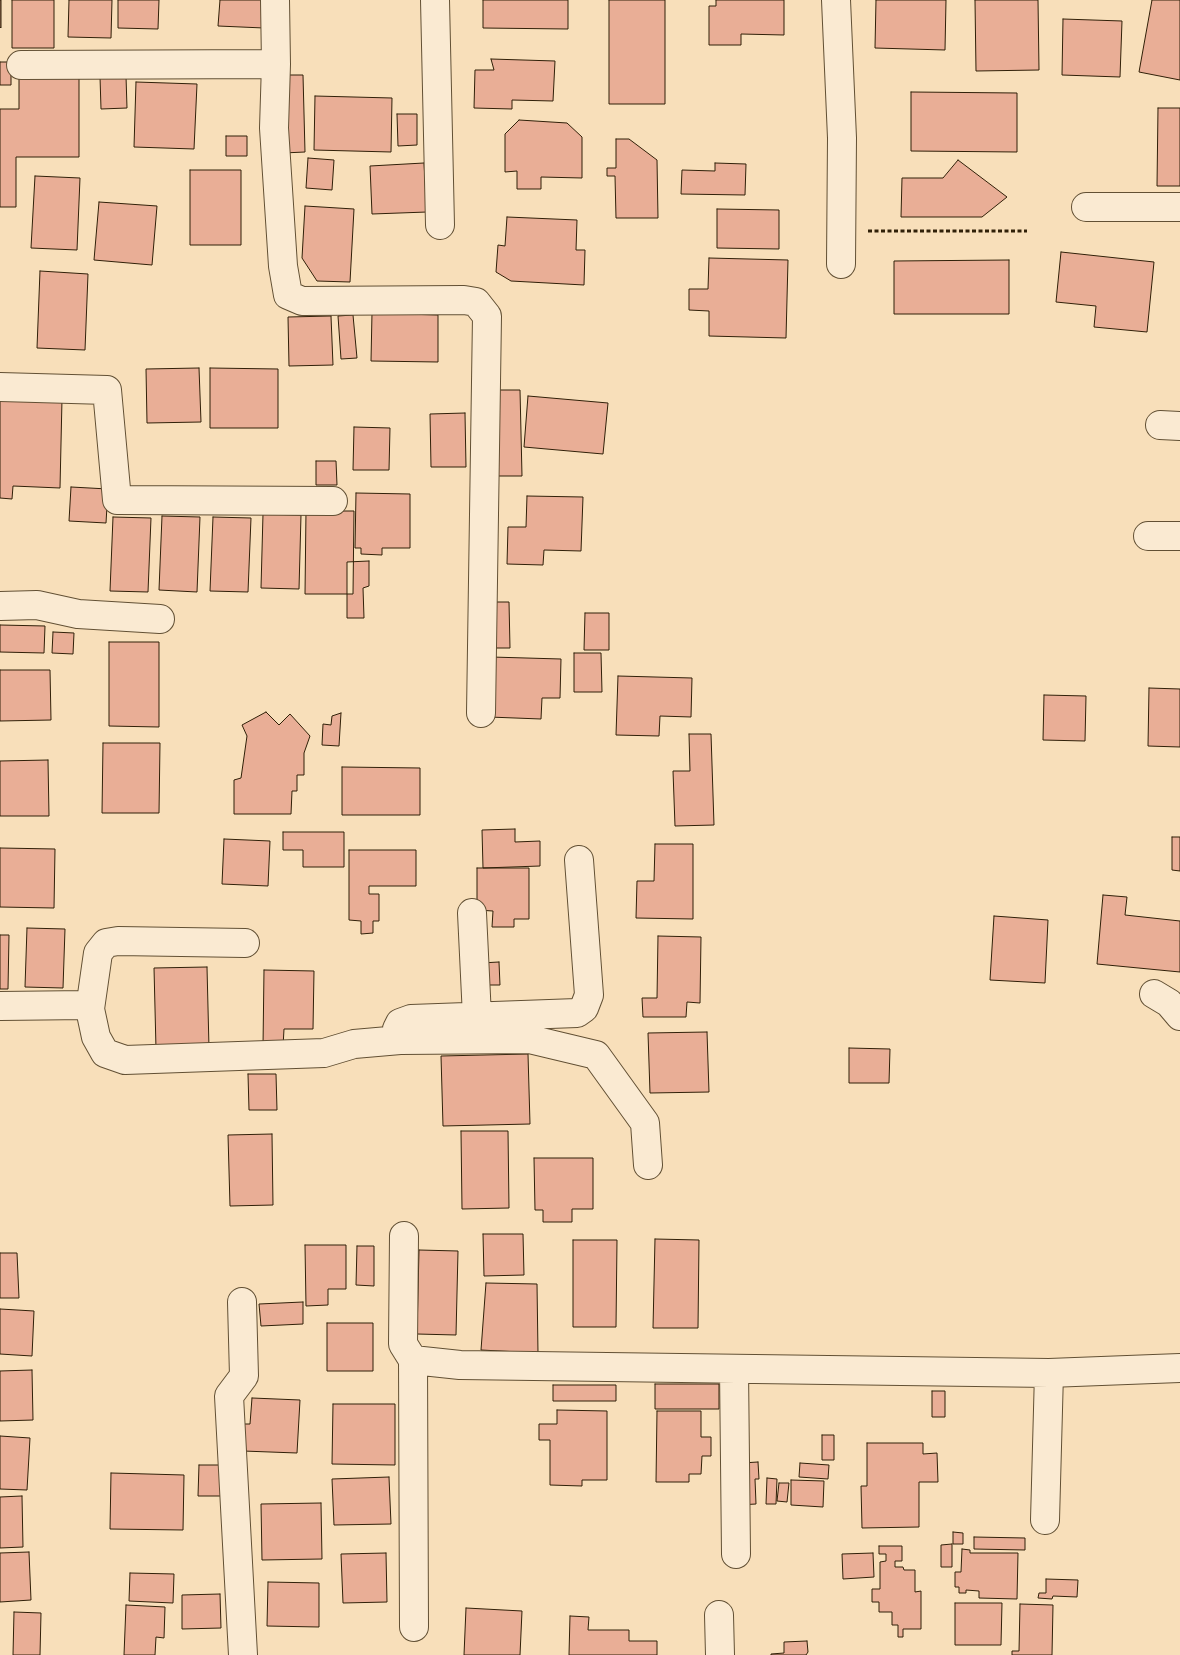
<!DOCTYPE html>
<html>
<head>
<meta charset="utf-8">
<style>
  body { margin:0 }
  canvas { display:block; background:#f8dfba }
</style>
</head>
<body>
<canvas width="1180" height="1655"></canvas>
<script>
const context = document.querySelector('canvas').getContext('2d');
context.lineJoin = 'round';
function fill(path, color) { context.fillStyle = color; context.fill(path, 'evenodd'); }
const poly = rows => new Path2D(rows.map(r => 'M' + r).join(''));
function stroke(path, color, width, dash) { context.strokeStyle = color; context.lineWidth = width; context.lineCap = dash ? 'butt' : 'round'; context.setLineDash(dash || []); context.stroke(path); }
const building = poly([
  [0,0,1,0,1,28,0,27,0,0],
  [12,0,54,0,54,48,12,48,12,0],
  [69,0,112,0,111,38,68,37,69,0],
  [118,0,159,0,158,29,118,28,118,0],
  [220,0,265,0,264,28,218,26,220,0],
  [483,0,568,0,568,29,483,28,483,0],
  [609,0,665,0,665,104,609,104,609,0],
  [716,0,784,0,784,35,741,34,741,45,709,45,709,6,716,6,716,0],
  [876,0,946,0,945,50,875,48,876,0],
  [975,0,1038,0,1039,70,976,71,975,0],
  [1152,0,1180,0,1180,80,1139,72,1152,0],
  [1063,19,1122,21,1120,77,1062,75,1063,19],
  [491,59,555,61,553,101,512,100,512,109,474,108,475,70,494,70,491,59],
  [0,62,11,62,11,85,0,85,0,62],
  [19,75,79,76,79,157,16,157,16,207,0,207,0,109,19,109,19,75],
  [281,75,303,75,305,152,283,153,281,75],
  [126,76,127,108,101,109,100,77,126,76],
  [136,82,197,84,194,149,134,147,136,82],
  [911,92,1017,93,1017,152,911,151,911,92],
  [315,96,392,98,391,152,314,150,315,96],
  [1158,108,1180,108,1180,186,1157,186,1158,108],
  [397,114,417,114,417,145,398,146,397,114],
  [519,120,567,123,582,137,582,178,541,177,541,189,517,189,517,171,505,172,505,134,519,120],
  [226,136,247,136,247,156,226,156,226,136],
  [616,139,629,139,657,160,658,218,616,218,615,176,607,176,607,168,616,168,616,139],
  [308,158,334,160,332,190,306,188,308,158],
  [958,160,1007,197,982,217,901,217,902,178,943,178,958,160],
  [424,163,427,212,372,214,370,166,424,163],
  [715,163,746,164,745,195,681,194,682,170,715,171,715,163],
  [190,170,241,170,241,245,190,245,190,170],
  [35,176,80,178,77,250,31,248,35,176],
  [99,202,157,206,152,265,94,260,99,202],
  [305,206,354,209,350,282,317,281,302,258,305,206],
  [717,209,779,210,779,249,717,248,717,209],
  [507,217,577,220,576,250,585,250,584,285,511,281,496,272,498,245,505,246,507,217],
  [1061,252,1154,262,1147,332,1094,327,1096,306,1056,302,1061,252],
  [709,258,788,260,786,338,709,336,709,311,689,310,689,289,708,289,709,258],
  [1009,260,1009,314,894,314,894,261,1009,260],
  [40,271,88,274,85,350,37,348,40,271],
  [372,313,438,315,438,362,371,361,372,313],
  [353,315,357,358,341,359,338,316,353,315],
  [331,316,333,365,289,366,288,317,331,316],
  [199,368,201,422,147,423,146,369,199,368],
  [210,368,278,369,278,428,210,428,210,368],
  [494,390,520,390,522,476,495,476,494,390],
  [528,396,608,403,603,454,524,447,528,396],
  [0,397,62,399,60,488,13,486,12,499,0,498,0,397],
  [465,413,466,467,431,467,430,414,465,413],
  [354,427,390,428,389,470,353,470,354,427],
  [316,461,336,461,337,485,316,485,316,461],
  [71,487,108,489,106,523,69,521,71,487],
  [356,493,410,494,410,548,382,548,382,555,361,554,361,548,355,548,356,493],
  [527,496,583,497,581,551,544,550,543,565,507,564,508,527,526,527,527,496],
  [306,511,354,511,353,594,305,594,306,511],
  [263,514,301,515,299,589,261,588,263,514],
  [162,516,200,517,197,592,159,590,162,516],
  [113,517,151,518,148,592,110,591,113,517],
  [213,517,251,518,248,592,210,591,213,517],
  [369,561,369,586,363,588,364,618,347,618,347,562,369,561],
  [487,602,509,602,510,648,488,648,487,602],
  [585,613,609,613,609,650,584,650,585,613],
  [0,625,45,626,44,653,0,652,0,625],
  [53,632,74,633,73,654,52,653,53,632],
  [109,642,159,642,159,727,109,726,109,642],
  [574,653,601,653,602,692,574,692,574,653],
  [491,657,561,659,560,698,542,698,541,719,489,717,491,657],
  [0,670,50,670,51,720,0,721,0,670],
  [618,676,692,678,691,717,660,716,659,736,616,735,618,676],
  [1149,688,1180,689,1180,747,1148,746,1149,688],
  [1044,695,1086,696,1085,741,1043,740,1044,695],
  [266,712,279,725,290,714,310,736,304,753,304,775,297,775,297,791,292,791,291,814,234,814,234,780,241,778,247,736,242,725,266,712],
  [341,713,339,746,322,745,323,724,331,725,332,716,341,713],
  [689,734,711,734,714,825,675,826,673,771,690,771,689,734],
  [103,743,160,743,159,813,102,813,103,743],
  [48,760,49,816,0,816,0,761,48,760],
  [342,767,420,768,420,815,342,815,342,767],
  [515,829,515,842,540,841,540,866,483,868,482,830,515,829],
  [283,832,344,832,344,867,303,867,303,850,283,850,283,832],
  [1172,837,1180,837,1180,871,1172,870,1172,837],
  [224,839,270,841,268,886,222,884,224,839],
  [655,844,693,844,693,919,636,918,637,881,654,881,655,844],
  [0,848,55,849,54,908,0,907,0,848],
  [349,850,416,850,416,886,369,886,369,894,379,894,379,921,373,921,373,933,361,934,361,921,349,920,349,850],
  [477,868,529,868,529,919,514,919,514,927,492,927,493,911,477,910,477,868],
  [1103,895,1127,897,1125,915,1180,921,1180,972,1097,964,1103,895],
  [994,916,1048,920,1045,983,990,980,994,916],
  [27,928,65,929,63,988,25,987,27,928],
  [0,935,9,935,8,989,0,989,0,935],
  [658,936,701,937,700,1003,687,1002,686,1017,643,1017,642,998,657,998,658,936],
  [499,962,500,985,482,985,481,963,499,962],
  [207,967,209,1048,156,1049,154,968,207,967],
  [264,970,314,971,313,1029,284,1029,283,1047,263,1046,264,970],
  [707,1032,709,1092,650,1093,648,1033,707,1032],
  [849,1048,890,1049,889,1083,849,1083,849,1048],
  [528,1054,530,1124,443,1126,441,1056,528,1054],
  [248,1074,276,1074,277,1110,249,1110,248,1074],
  [461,1131,508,1131,509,1208,462,1209,461,1131],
  [272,1134,273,1205,230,1206,228,1135,272,1134],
  [534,1158,593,1158,593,1209,572,1209,572,1222,543,1222,543,1210,535,1210,534,1158],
  [483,1234,523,1234,524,1275,484,1276,483,1234],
  [655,1239,699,1240,698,1328,653,1328,655,1239],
  [573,1240,617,1240,616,1327,573,1327,573,1240],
  [305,1245,346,1245,346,1289,328,1289,328,1305,306,1306,305,1245],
  [357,1246,374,1246,374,1286,356,1285,357,1246],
  [419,1250,458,1251,456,1335,417,1334,419,1250],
  [0,1253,17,1253,19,1298,0,1298,0,1253],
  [486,1283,537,1284,538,1353,481,1350,486,1283],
  [303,1302,303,1324,261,1326,259,1304,303,1302],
  [0,1309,34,1311,32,1356,0,1354,0,1309],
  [327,1323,373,1323,373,1371,327,1371,327,1323],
  [32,1370,33,1420,0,1421,0,1371,32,1370],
  [655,1384,719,1384,719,1409,655,1409,655,1384],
  [553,1385,616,1385,616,1401,553,1401,553,1385],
  [932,1391,945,1391,945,1417,932,1417,932,1391],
  [252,1398,300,1400,297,1453,243,1451,244,1424,250,1424,252,1398],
  [333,1404,395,1404,395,1465,332,1464,333,1404],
  [557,1410,607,1411,607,1480,582,1480,582,1486,550,1485,550,1440,539,1440,539,1424,557,1424,557,1410],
  [657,1411,701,1411,701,1437,711,1437,711,1456,702,1456,701,1474,689,1474,689,1482,656,1482,657,1411],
  [822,1435,834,1435,834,1460,822,1460,822,1435],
  [0,1436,30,1438,27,1490,0,1489,0,1436],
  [867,1443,923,1443,923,1454,937,1453,938,1482,919,1482,919,1527,862,1528,861,1486,867,1486,867,1443],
  [758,1462,759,1479,755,1479,756,1504,738,1505,742,1463,758,1462],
  [800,1463,829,1465,828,1479,799,1477,800,1463],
  [199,1465,222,1465,222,1496,198,1496,199,1465],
  [111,1473,184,1475,183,1530,110,1529,111,1473],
  [389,1477,391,1524,334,1525,332,1479,389,1477],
  [767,1478,777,1479,776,1504,766,1504,767,1478],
  [791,1480,824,1481,823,1507,791,1505,791,1480],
  [779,1483,789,1483,787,1502,777,1501,779,1483],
  [22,1496,23,1547,0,1548,0,1497,22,1496],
  [321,1503,322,1559,262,1560,261,1504,321,1503],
  [953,1532,963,1533,963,1544,953,1544,953,1532],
  [974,1537,1025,1538,1025,1550,974,1549,974,1537],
  [952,1544,952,1567,941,1567,941,1545,952,1544],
  [879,1546,902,1546,902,1561,895,1561,895,1567,903,1567,904,1570,915,1570,915,1592,921,1591,921,1629,903,1629,903,1637,898,1637,898,1625,892,1625,892,1612,879,1612,879,1602,872,1602,872,1589,880,1589,880,1562,886,1561,886,1554,879,1554,879,1546],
  [962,1549,970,1550,970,1553,1018,1553,1017,1599,979,1598,979,1591,966,1590,966,1593,959,1593,959,1587,955,1587,955,1572,961,1572,962,1549],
  [29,1552,31,1600,0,1602,0,1553,29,1552],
  [386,1553,387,1602,343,1603,341,1554,386,1553],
  [873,1553,874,1577,843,1579,842,1554,873,1553],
  [130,1573,174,1574,173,1603,129,1601,130,1573],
  [1046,1579,1078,1580,1077,1597,1053,1596,1052,1599,1038,1598,1039,1593,1046,1593,1046,1579],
  [268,1582,319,1583,319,1627,267,1626,268,1582],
  [220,1594,221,1628,182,1629,182,1595,220,1594],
  [955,1603,1002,1603,1001,1645,955,1645,955,1603],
  [1020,1604,1053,1605,1052,1655,1012,1655,1012,1651,1019,1651,1020,1604],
  [126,1605,165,1607,164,1638,156,1637,155,1655,124,1655,126,1605],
  [466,1608,522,1611,520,1655,464,1655,466,1608],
  [14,1612,41,1613,40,1655,13,1655,14,1612],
  [570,1616,589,1617,588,1630,629,1630,629,1641,657,1641,657,1655,569,1655,570,1616],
  [807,1641,808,1652,806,1655,771,1655,771,1654,784,1653,784,1642,807,1641]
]);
const path = poly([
  [868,231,1027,231]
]);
const minor = poly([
  [275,0,276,64,274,128,283,266,288,295,302,301,464,300,476,302,487,316,481,713],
  [435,0,440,225],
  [836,0,842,138,841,264],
  [21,65,276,64],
  [1086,207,1180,207],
  [0,387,107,390,117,500,333,501],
  [1160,425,1180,426],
  [1148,536,1180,536],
  [0,606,37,605,78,614,160,619],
  [472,913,477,1017],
  [1154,994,1169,1003,1180,1016],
  [0,1006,86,1005,90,1009,96,1037,105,1053,125,1060,324,1053,354,1044,400,1040,529,1039,596,1055,645,1123,648,1165],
  [90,1009,98,953,106,943,118,941,245,943],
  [400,1040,397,1029,400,1023,411,1019,577,1013,584,1008,589,995,579,860],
  [404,1236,403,1344,413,1360,460,1365,1049,1373,1180,1368],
  [242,1302,244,1376,229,1396,243,1655],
  [413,1360,414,1627],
  [734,1369,736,1554],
  [1045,1520,1049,1373],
  [719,1615,720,1655]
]);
fill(building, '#e9ae96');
stroke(building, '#302008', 1);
stroke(minor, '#625034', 30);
stroke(path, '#302008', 3, [4, 2.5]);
stroke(minor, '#faead2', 28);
</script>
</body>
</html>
